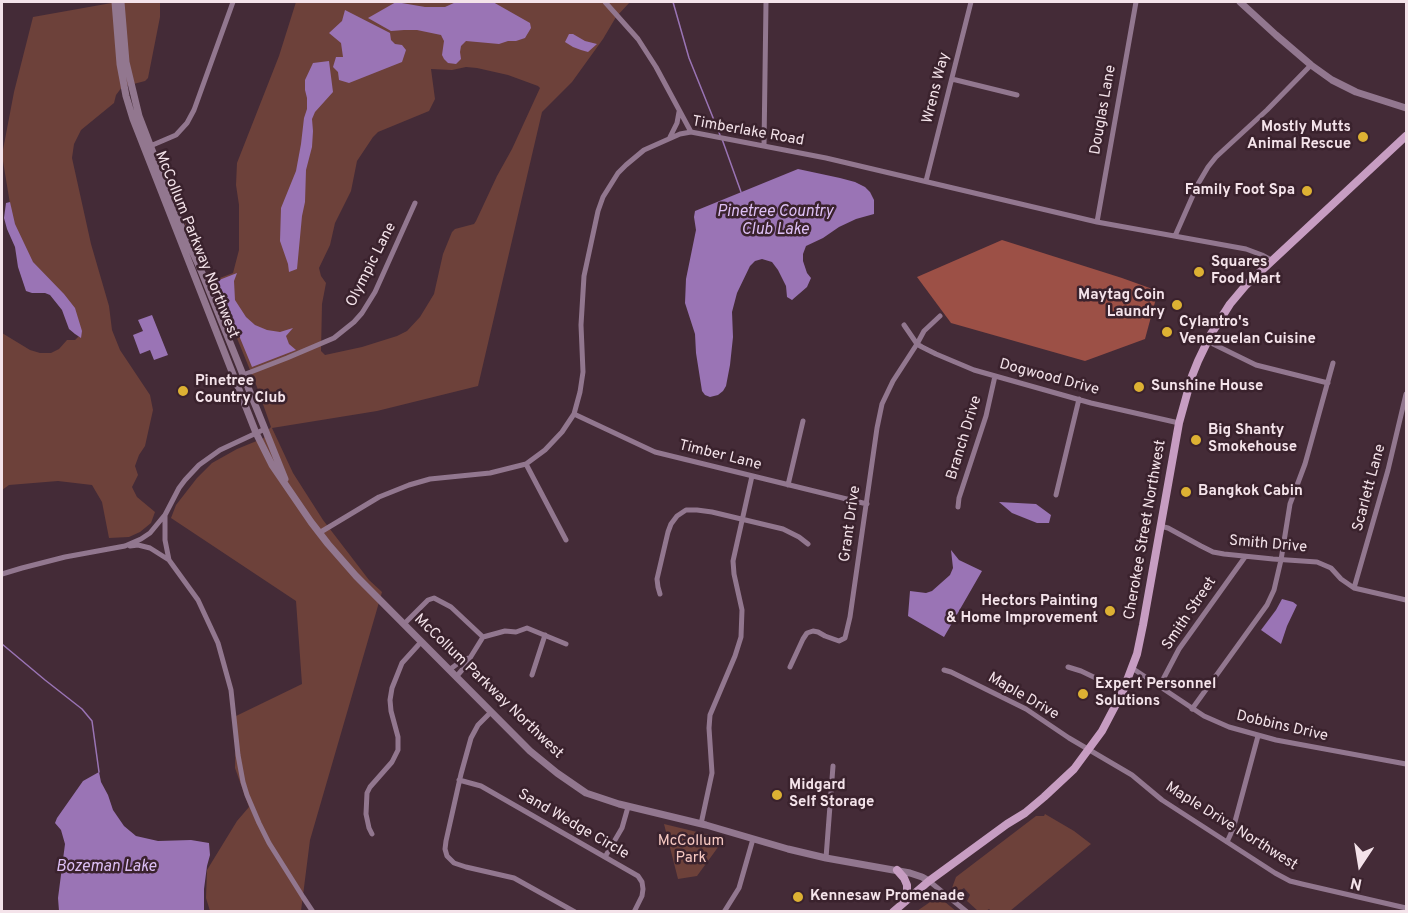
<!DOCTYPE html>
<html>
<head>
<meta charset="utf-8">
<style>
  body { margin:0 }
  #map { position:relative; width:1408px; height:913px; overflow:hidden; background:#442b37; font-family:Overpass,sans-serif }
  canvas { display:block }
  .frame { position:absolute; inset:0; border:3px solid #f4e3ea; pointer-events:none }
  .north { position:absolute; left:1330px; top:835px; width:60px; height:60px; -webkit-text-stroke:4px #3a222d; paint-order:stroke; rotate:192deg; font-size:16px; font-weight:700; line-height:24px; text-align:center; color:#f4e3ea }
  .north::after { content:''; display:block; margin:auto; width:21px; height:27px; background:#f4e3ea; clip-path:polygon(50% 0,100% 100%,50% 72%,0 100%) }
</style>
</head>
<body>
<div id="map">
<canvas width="1408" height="913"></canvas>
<div class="frame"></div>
<div class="north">N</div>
</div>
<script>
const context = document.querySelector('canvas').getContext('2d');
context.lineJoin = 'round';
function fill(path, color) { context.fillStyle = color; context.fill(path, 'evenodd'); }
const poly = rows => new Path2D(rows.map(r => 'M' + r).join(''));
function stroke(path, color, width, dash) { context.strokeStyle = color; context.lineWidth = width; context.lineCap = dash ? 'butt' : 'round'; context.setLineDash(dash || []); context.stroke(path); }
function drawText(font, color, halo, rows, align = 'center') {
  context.font = font + ' Overpass,sans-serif'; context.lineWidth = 5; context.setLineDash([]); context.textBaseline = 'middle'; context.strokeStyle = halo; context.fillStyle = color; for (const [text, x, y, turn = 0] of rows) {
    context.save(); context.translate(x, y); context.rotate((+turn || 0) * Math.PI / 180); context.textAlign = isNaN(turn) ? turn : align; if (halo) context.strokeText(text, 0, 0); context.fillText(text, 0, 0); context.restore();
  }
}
const green = poly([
  [117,2,160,2,160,17,148,78,145,81,122,87,116,95,114,103,81,130,74,144,72,158,91,244,109,306,112,330,120,350,150,395,153,410,145,446,139,455,135,466,138,475,132,487,137,497,155,512,151,523,140,532,129,537,109,538,102,502,92,485,58,481,9,485,2,490,2,333,30,350,40,353,51,353,59,349,67,340,75,340,81,334,32,264,13,222,2,155,14,92,33,17],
  [296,2,630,2,616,17,603,39,572,82,542,112,478,386,377,411,272,428,293,473,323,520,369,580,382,592,310,840,301,911,210,911,206,898,207,870,237,821,249,807,235,768,236,716,302,684,296,601,171,518,176,505,197,478,212,463,237,449,264,438,266,432,271,427,257,387,225,309,212,281,202,255,185,226,185,223,202,255,212,281,233,273,239,250,239,205,236,185,237,163,279,56],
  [466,67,477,68,508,75,538,86,540,88,512,149,497,176,476,221,474,224,455,229,452,232,443,254,434,294,420,317,407,331,397,336,362,347,325,355,321,351,322,304,326,283,321,276,319,268,330,245,335,223,351,191,357,161,373,137,378,132,429,111,435,99,431,69,452,70],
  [1045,814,1074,831,1091,844,1010,911,991,911,989,909,986,911,978,911,967,901,970,895,964,888,958,892,953,890,952,888,956,877,1036,816,1044,816],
  [664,824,701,833,724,839,697,876,678,879],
  [933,900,945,902,956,911,917,911]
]);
const forest = poly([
  [1002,240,1122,278,1158,291,1145,339,1085,361,951,323,917,277]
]);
const water = poly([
  [396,2,425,7,445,7,456,2,493,2,530,23,531,28,525,38,516,41,508,41,499,44,466,41,461,46,460,52,461,59,456,64,448,63,444,59,442,55,444,41,441,35,417,30,404,30,391,31,368,18],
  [345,10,390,33,391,40,395,44,402,45,406,50,402,62,349,83,339,80,338,72,333,67,336,57,343,57,341,43,329,33,342,21],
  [569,34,573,34,585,41,597,44,588,52,581,50,573,47,565,42],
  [329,61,333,92,315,112,312,119,313,131,312,147,306,170,305,202,302,216,297,269,289,272,288,264,280,241,281,208,296,171,301,144,304,118,307,109,307,98,305,90,305,80,313,63],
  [798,169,840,178,855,182,865,187,870,192,874,200,874,214,856,219,839,227,823,238,806,246,803,254,803,261,807,273,811,278,807,287,792,300,787,297,786,286,778,270,772,262,762,259,755,261,750,266,737,293,732,312,733,337,730,365,726,386,723,391,718,395,710,397,705,395,702,391,696,353,695,334,685,303,686,279,696,230,694,217,695,211],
  [10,202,15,224,33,262,64,294,75,308,82,331,81,338,75,334,69,329,62,310,50,295,45,293,32,293,26,291,18,267,15,247,7,229,4,218,6,203],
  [237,273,234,281,235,300,246,317,255,325,267,330,280,332,293,328,286,336,289,344,296,350,252,367,221,292,214,282],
  [152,315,168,355,154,360,150,350,140,354,133,335,143,331,138,320],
  [999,502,1036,504,1051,515,1049,523,1037,523,1012,513],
  [951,550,959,560,982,571,944,637,908,616,910,591,926,593,932,591,950,575,953,568],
  [1282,599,1293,602,1297,605,1287,626,1281,644,1261,630,1276,610],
  [99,772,101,782,108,795,113,810,124,826,136,836,158,841,191,840,209,843,210,855,207,866,204,889,204,911,59,911,58,898,65,844,61,830,55,823,57,818,83,781]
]);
const stream = poly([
  [673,2,689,58,720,135],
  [722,139,741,192],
  [2,644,45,680,82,709,92,721,99,772]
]);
const minor = poly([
  [605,2,638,39,656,67,691,132],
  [952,79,1017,95],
  [670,137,677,123,679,112],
  [764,146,766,2],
  [148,147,176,135,187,123,194,110,233,2],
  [926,181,971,2],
  [1097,222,1136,2],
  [1175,236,1198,184,1208,167,1216,157,1267,110,1311,65],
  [904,325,917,344,922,347,936,354,974,370,1091,403,1179,423],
  [1207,341,1256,365,1328,383],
  [243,375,287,358,334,338,354,322,362,313,375,292,415,203],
  [574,414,655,452,867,504],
  [265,429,220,450,199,465,185,480,179,488,165,515,165,540,169,560,198,600,218,643,231,690,238,755,243,782,247,795,259,823,269,843,303,897,313,912],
  [526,464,566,540],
  [788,485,803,421],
  [1056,495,1079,399],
  [958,507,959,498,986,416,995,376],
  [1160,526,1168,528,1201,546,1213,552,1224,554,1273,559,1317,562,1331,568,1341,579,1354,588,1406,600],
  [319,533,379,497,409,485,430,479,490,473,526,464,545,450,562,432,574,414,580,392,583,372,581,325,584,276,598,211,603,197,618,173,626,165,644,150,680,134,691,132,826,158,1097,222,1246,249,1262,255,1271,260],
  [130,546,138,545,150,548,169,560],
  [2,574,22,568,65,557,125,546,141,539,150,533,164,516],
  [1354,588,1388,470,1406,394],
  [660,594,658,587,657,579,668,532,671,524,677,516,686,510,697,510,712,512,783,529,799,537,808,544],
  [404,624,428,600,434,598,451,607,483,637],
  [790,667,803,639,807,633,813,631,818,632,825,636,839,641,845,638,850,617,877,428,882,404,893,381,917,344,924,331,940,316],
  [1068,667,1081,671,1123,691],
  [1132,668,1204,716,1229,727,1276,740,1406,764],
  [449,670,464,659,470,658],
  [944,670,951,672,1026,709,1069,738,1132,775,1162,800,1275,873,1290,881,1302,884,1406,908],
  [532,675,545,635],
  [456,677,468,663,470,658,483,637,505,631,516,632,527,628,566,644],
  [1159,687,1179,649,1245,557],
  [1192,709,1267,605,1274,590,1281,560,1290,504,1305,464,1333,363],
  [491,712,478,725,471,738,461,774,446,841,445,849,447,856,454,863,466,867,514,878,575,912],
  [459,780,481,786,638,876,642,882,643,889,642,896,634,912],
  [701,824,712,773,709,728,710,715,735,656,741,637,742,610,734,574,733,561,752,476],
  [372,834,369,828,366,814,367,793,370,787,392,762,398,750,398,737,391,711,390,700,392,688,402,663,421,642],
  [1227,842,1233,829,1258,736],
  [605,857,622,828,628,807],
  [826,858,833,766],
  [929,881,967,912],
  [724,912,739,888,753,839]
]);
const tertiary = poly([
  [115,2,120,64,126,96,133,119,256,433,272,465,311,522,328,544,356,576,530,751,557,773,586,793,619,804,706,825,788,849,826,858,910,873,922,877,929,881],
  [121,2,126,62,139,116,183,231,200,268,285,479],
  [1240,2,1276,35,1311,65,1332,80,1356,92,1406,108]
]);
const secondary = poly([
  [897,870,904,878,907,885,907,891,903,901],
  [893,912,929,881,1007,824,1025,813,1044,797,1074,769,1102,731,1123,691,1137,654,1143,625,1179,423,1192,376,1198,361,1211,334,1230,304,1246,285,1406,136]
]);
const markers = [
  [1363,137,6,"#ddb133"],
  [1307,191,6,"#ddb133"],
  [1199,272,6,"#ddb133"],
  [1177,305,6,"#ddb133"],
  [1167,332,6,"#ddb133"],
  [1139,387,6,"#ddb133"],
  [183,391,6,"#ddb133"],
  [1196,440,6,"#ddb133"],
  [1186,492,6,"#ddb133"],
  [1110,611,6,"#ddb133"],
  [1083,694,6,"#ddb133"],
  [777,795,6,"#ddb133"],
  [798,897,6,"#ddb133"]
];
const streetNames = [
  ["Wrens Way",937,88,-76],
  ["Douglas Lane",1104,110,-80],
  ["Timberlake Road",748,132,10],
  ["McCollum Parkway Northwest",196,245,68],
  ["Olympic Lane",372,265,-63],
  ["Dogwood Drive",1049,378,15],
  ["Branch Drive",965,438,-73],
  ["Timber Lane",720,456,14],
  ["Scarlett Lane",1370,488,-75],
  ["Grant Drive",851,524,-82],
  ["Cherokee Street Northwest",1146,530,-80],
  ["Smith Drive",1268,545,5],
  ["Smith Street",1190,614,-56],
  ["McCollum Parkway Northwest",488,687,44],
  ["Maple Drive",1023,697,30],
  ["Dobbins Drive",1282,727,13],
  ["Sand Wedge Circle",573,825,30],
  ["Maple Drive Northwest",1231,827,32]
];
const poiNames = [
  ["Mostly Mutts",1351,128,"right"],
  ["Animal Rescue",1351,145,"right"],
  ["Family Foot Spa",1295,191,"right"],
  ["Squares",1211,263],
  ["Food Mart",1211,280],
  ["Maytag Coin",1165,296,"right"],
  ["Laundry",1165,313,"right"],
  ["Cylantro's",1179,323],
  ["Venezuelan Cuisine",1179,340],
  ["Pinetree",195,382],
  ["Country Club",195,399],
  ["Sunshine House",1151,387],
  ["Big Shanty",1208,431],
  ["Smokehouse",1208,448],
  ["Bangkok Cabin",1198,492],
  ["Hectors Painting",1098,602,"right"],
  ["& Home Improvement",1098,619,"right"],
  ["Expert Personnel",1095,685],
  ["Solutions",1095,702],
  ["Midgard",789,786],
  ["Self Storage",789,803],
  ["Kennesaw Promenade",810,897]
];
const parkNames = [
  ["McCollum",691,842],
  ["Park",691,859]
];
const waterNames = [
  ["Pinetree Country",775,213],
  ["Club Lake",775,231],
  ["Bozeman Lake",106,868]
];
fill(green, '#6d413a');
fill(forest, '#9c5046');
fill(water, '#9a74b5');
stroke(stream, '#9a74b5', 1.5);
stroke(minor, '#92778f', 5);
stroke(tertiary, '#92778f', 7);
stroke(secondary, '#c79dc2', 8);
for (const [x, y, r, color] of markers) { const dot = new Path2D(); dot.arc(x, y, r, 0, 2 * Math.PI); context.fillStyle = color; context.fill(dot); stroke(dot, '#3a222d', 2); }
drawText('15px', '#f4e3ea', '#3a222d', streetNames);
drawText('bold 15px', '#f4e3ea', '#3a222d', poiNames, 'left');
drawText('15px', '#f6c8c1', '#3a222d', parkNames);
drawText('italic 16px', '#ddbff5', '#3a222d', waterNames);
</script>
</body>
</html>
